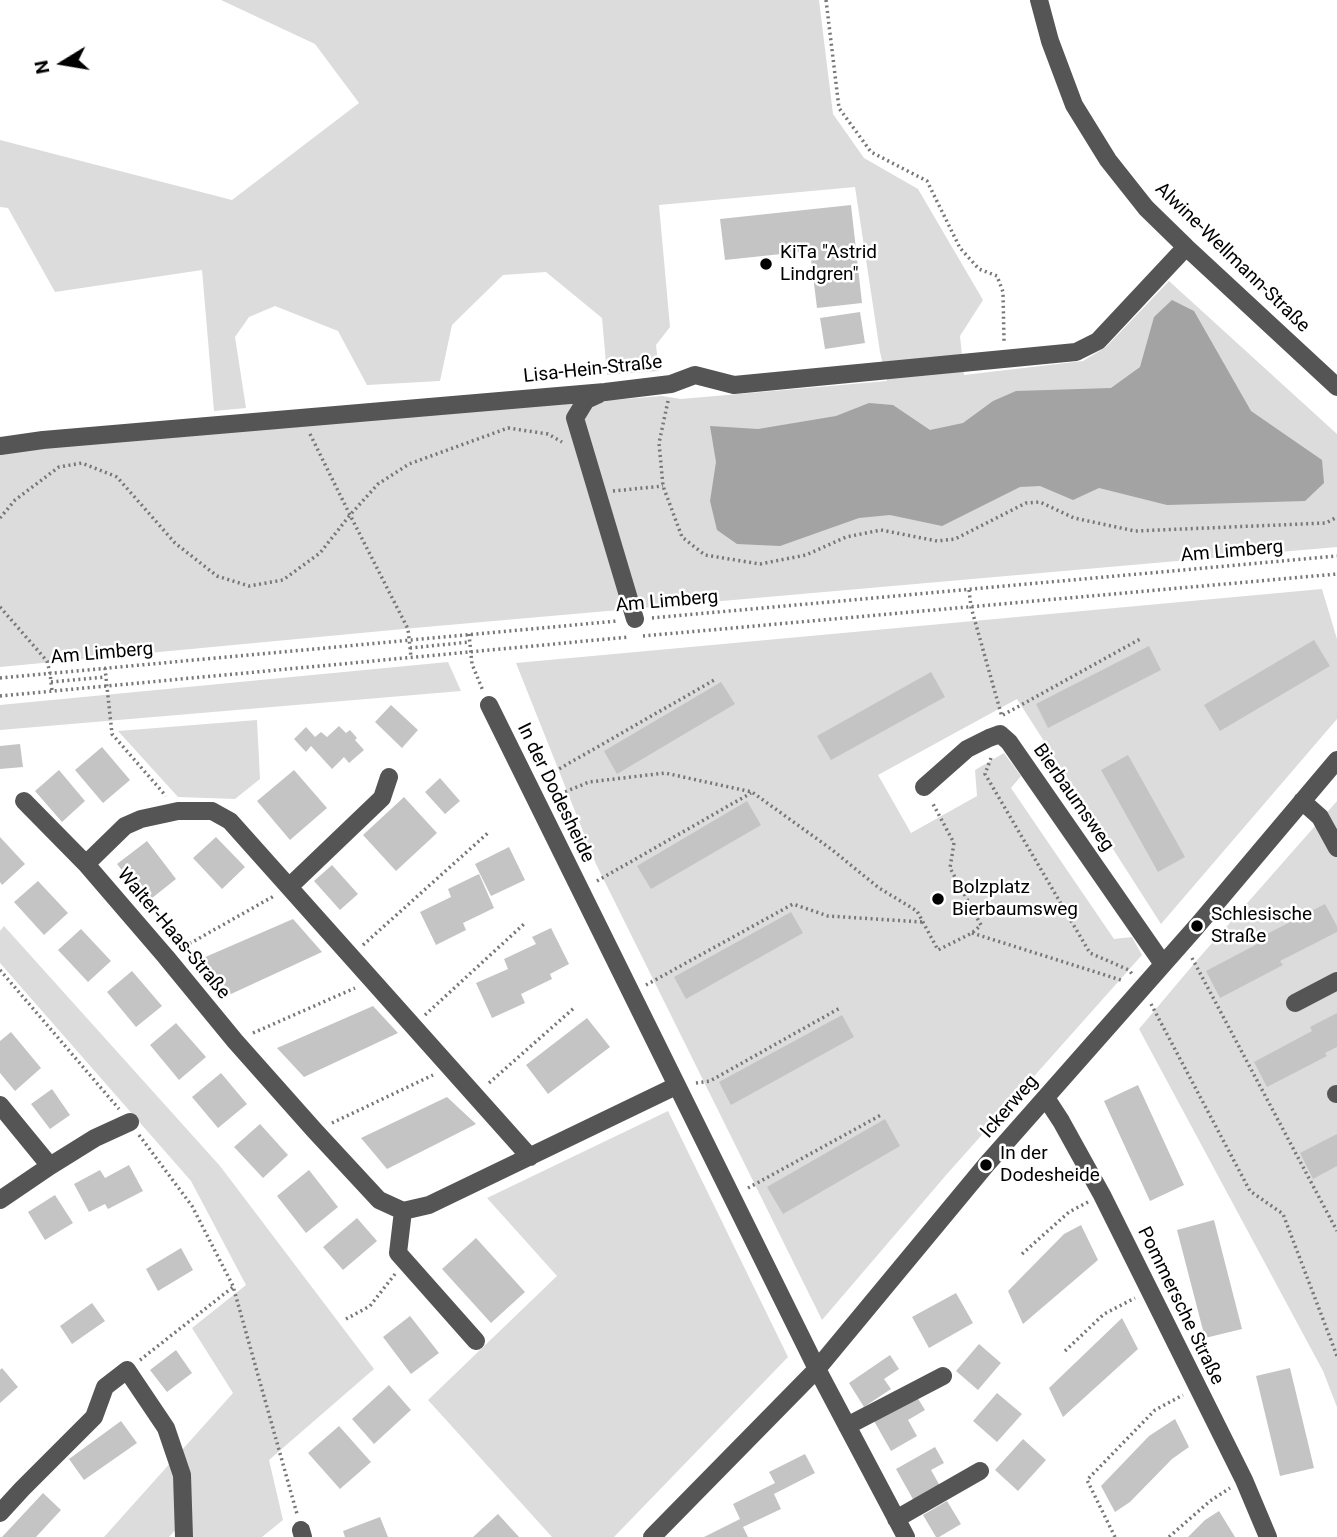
<!DOCTYPE html>
<html>
<head>
<meta charset="utf-8">
<style>
  body { margin:0 }
  #map { position:relative; width:1337px; height:1537px; overflow:hidden; background:#fff; font-family:Roboto,sans-serif }
  canvas { display:block }
  .north { position:absolute; left:28px; top:28px; width:70px; height:70px; -webkit-text-stroke:5px #fff; paint-order:stroke; rotate:259deg; font-size:19px; font-weight:700; line-height:28px; text-align:center; color:#000 }
  .north::after { content:''; display:block; margin:auto; width:24px; height:32px; background:#000; clip-path:polygon(50% 0,100% 100%,50% 72%,0 100%) }
</style>
</head>
<body>
<div id="map">
<canvas width="1337" height="1537"></canvas>
<div class="north">N</div>
</div>
<script>
const context = document.querySelector('canvas').getContext('2d');
context.lineJoin = 'round';
function fill(path, color) { context.fillStyle = color; context.fill(path, 'evenodd'); }
const poly = rows => new Path2D(rows.map(r => 'M' + r).join(''));
function stroke(path, color, width, dash) { context.strokeStyle = color; context.lineWidth = width; context.lineCap = dash ? 'butt' : 'round'; context.setLineDash(dash || []); context.stroke(path); }
function drawText(font, color, halo, rows, align = 'center') {
  context.font = font + ' Roboto,sans-serif'; context.lineWidth = 5; context.setLineDash([]); context.textBaseline = 'middle'; context.strokeStyle = halo; context.fillStyle = color; for (const [text, x, y, turn = 0] of rows) {
    context.save(); context.translate(x, y); context.rotate((+turn || 0) * Math.PI / 180); context.textAlign = isNaN(turn) ? turn : align; if (halo) context.strokeText(text, 0, 0); context.fillText(text, 0, 0); context.restore();
  }
}
const green = poly([
  [221,0,819,0,833,114,864,158,918,189,983,300,960,336,964,375,1083,361,1106,347,1169,281,1337,434,1337,547,414,628,0,667,0,452,273,427,662,396,681,399,887,381,880,352,855,187,659,205,670,327,656,345,659,371,607,375,602,318,546,272,503,275,452,325,440,381,367,385,338,331,275,306,249,317,235,337,246,408,214,411,202,270,55,292,8,208,0,207,0,140,232,200,359,103,315,44],
  [1322,589,1337,639,1337,719,1161,924,1017,699,878,775,911,833,977,796,975,770,1004,753,1021,776,1011,788,1114,939,1132,937,1142,955,947,1174,822,1320,596,864,516,663],
  [448,662,461,691,0,730,0,705],
  [257,720,260,779,235,799,178,797,118,731],
  [1337,801,1337,1407,1323,1371,1139,1029,1198,959],
  [4,926,220,1166,374,1369,269,1460,283,1520,262,1537,184,1537,180,1525,169,1537,104,1537,233,1393,192,1328,246,1285,191,1181,0,963,0,931],
  [668,1111,788,1357,614,1537,552,1537,428,1400,557,1276,487,1198]
]);
const water = poly([
  [1172,300,1194,311,1251,411,1322,460,1324,483,1305,501,1167,505,1099,488,1073,500,1040,486,1020,487,942,526,890,515,859,518,780,546,737,544,717,530,710,501,716,462,710,426,758,429,836,416,869,403,893,405,930,430,963,423,993,401,1016,391,1111,388,1140,367,1154,317]
]);
const building = poly([
  [851,205,862,303,817,308,810,251,725,260,720,219],
  [860,312,865,343,825,349,820,318],
  [1314,640,1330,666,1220,731,1204,705],
  [1149,646,1161,670,1048,728,1036,704],
  [931,672,945,697,831,760,817,736],
  [721,682,735,704,617,774,604,751],
  [391,705,418,730,402,748,375,722],
  [339,726,346,733,350,730,357,738,355,740,364,750,349,763,344,757,332,769,311,746,306,752,294,739,306,727,315,737,321,732,327,737],
  [20,744,23,767,0,769,0,746],
  [102,747,130,780,103,803,75,770],
  [1128,755,1185,857,1158,872,1101,770],
  [59,770,85,801,62,822,35,791],
  [294,770,327,808,290,840,257,801],
  [440,778,460,801,445,814,425,792],
  [404,797,437,833,396,871,363,835],
  [747,801,761,825,651,889,637,866],
  [0,837,25,864,2,885,0,882],
  [216,837,245,867,222,889,193,858],
  [147,841,176,879,147,902,117,864],
  [509,847,525,880,491,896,475,864],
  [332,865,358,894,340,910,314,881],
  [479,874,494,908,463,923,466,930,436,945,420,912,451,897,448,889],
  [38,881,68,913,44,935,14,902],
  [1325,904,1337,926,1337,932,1280,961,1283,965,1220,998,1206,971,1265,940,1263,936],
  [791,912,803,933,686,999,674,977],
  [293,919,322,952,231,994,203,958],
  [551,928,569,964,550,974,552,979,521,994,525,1003,492,1018,476,983,508,969,504,959,536,944,532,937],
  [81,929,111,961,88,982,58,950],
  [132,971,162,1006,136,1027,107,992],
  [373,1006,398,1033,304,1077,277,1048],
  [1337,1013,1337,1047,1325,1053,1327,1056,1267,1087,1254,1062,1312,1031,1310,1027],
  [842,1015,854,1037,731,1105,719,1082],
  [587,1018,610,1047,548,1094,526,1065],
  [176,1023,206,1057,179,1080,150,1045],
  [11,1032,41,1068,15,1091,0,1073,0,1041],
  [221,1073,247,1104,218,1128,192,1097],
  [1138,1085,1184,1185,1150,1201,1104,1101],
  [52,1089,70,1115,50,1129,31,1104],
  [447,1097,476,1124,387,1169,361,1138],
  [885,1119,900,1146,783,1214,767,1187],
  [260,1124,288,1155,263,1178,234,1147],
  [1337,1134,1337,1166,1313,1179,1300,1153],
  [129,1165,143,1191,108,1209,105,1204,89,1212,74,1184,100,1170,105,1178],
  [309,1170,338,1207,306,1233,277,1196],
  [55,1195,73,1223,45,1240,28,1212],
  [357,1218,377,1241,343,1270,323,1247],
  [1214,1220,1242,1329,1205,1338,1177,1230],
  [1081,1225,1098,1260,1023,1324,1008,1291,1064,1234],
  [476,1238,525,1292,491,1323,442,1269],
  [181,1248,193,1270,158,1291,146,1269],
  [956,1293,973,1323,929,1348,912,1317],
  [92,1303,105,1321,72,1344,60,1326],
  [410,1316,439,1353,411,1374,383,1337],
  [1122,1318,1138,1349,1063,1417,1049,1388],
  [979,1344,1001,1363,978,1390,956,1371],
  [176,1350,192,1373,167,1392,150,1370],
  [890,1355,899,1369,884,1379,891,1389,864,1407,849,1383],
  [2,1368,18,1387,0,1403,0,1370],
  [1290,1368,1314,1468,1280,1476,1256,1376],
  [389,1385,411,1410,374,1444,352,1419],
  [997,1393,1022,1414,997,1442,973,1421],
  [917,1397,925,1410,908,1420,917,1436,891,1451,874,1421],
  [1175,1419,1189,1447,1172,1459,1130,1502,1115,1512,1101,1486,1149,1436],
  [121,1421,137,1443,84,1480,69,1459],
  [339,1426,371,1462,340,1489,308,1453],
  [1023,1439,1046,1460,1018,1491,995,1470],
  [935,1447,944,1463,931,1470,940,1486,914,1501,896,1469],
  [805,1454,815,1473,774,1494,781,1509,743,1527,748,1537,704,1537,740,1519,733,1504,775,1483,769,1472],
  [43,1493,61,1510,36,1537,2,1537],
  [947,1501,961,1524,939,1537,936,1537,923,1515],
  [1219,1511,1235,1537,1188,1537,1205,1520],
  [498,1514,519,1537,473,1537],
  [380,1517,388,1537,345,1537,343,1531]
]);
const path = poly([
  [826,0,839,108,871,152,927,181,960,248,979,269,997,276,1003,292,1004,341],
  [668,401,659,443,663,486,682,537,705,555,760,564,806,555,846,537,881,530,937,541,955,539,1026,503,1040,502,1074,518,1135,531,1326,523,1337,517],
  [310,434,350,515,408,629,411,657],
  [613,491,663,486],
  [0,518,15,500,59,467,82,463,117,477,175,543,217,576,249,586,283,580,320,553,350,515,378,484,409,464,508,428,548,434,562,442],
  [969,590,971,607,1002,717],
  [0,607,47,661,50,673,52,691],
  [652,618,1337,556],
  [469,634,472,664,483,691],
  [643,636,1337,574],
  [410,648,470,642],
  [105,668,112,734,166,796],
  [0,678,617,621],
  [51,682,105,677],
  [0,696,629,637],
  [1003,715,1142,638],
  [991,758,985,774,1090,953,1129,970,1132,974],
  [545,777,716,679],
  [555,796,589,782,665,773,752,792,831,849,879,888,917,911,938,950,972,933,981,925,950,868,954,843,932,802],
  [597,881,751,793],
  [972,933,1124,981],
  [363,945,489,832],
  [180,949,274,896],
  [1192,958,1337,1231],
  [0,970,119,1109],
  [646,985,793,904,828,916,922,922],
  [1151,1004,1250,1191,1283,1214,1337,1356],
  [425,1015,524,924],
  [253,1033,355,988],
  [489,1083,574,1008],
  [696,1083,710,1081,840,1008],
  [332,1123,433,1075],
  [139,1135,192,1206,233,1286,297,1514],
  [748,1188,881,1115],
  [1022,1254,1069,1212,1088,1202],
  [346,1319,370,1306,395,1274],
  [1065,1351,1104,1314,1135,1298],
  [140,1360,233,1287],
  [1115,1537,1087,1480,1155,1410,1183,1395],
  [1169,1537,1210,1501,1230,1488]
]);
const minor = poly([
  [1039,0,1050,41,1074,105,1108,160,1146,208,1186,247,1337,387],
  [599,394,586,400,575,418,635,619],
  [0,446,43,440,605,392,671,384,695,375,734,385,1076,352,1098,341,1186,247],
  [489,705,817,1369,906,1537],
  [924,787,967,749,989,738,1000,734,1009,742,1163,964],
  [24,801,86,864,166,957,235,1041,315,1131,379,1200,403,1211,429,1205,676,1086],
  [1302,801,1320,817,1337,848],
  [86,864,125,826,141,819,178,811,212,811,230,821,530,1157],
  [289,887,382,798,389,777],
  [1295,1003,1337,981],
  [1336,1094,1337,1094],
  [1046,1098,1061,1121,1102,1195,1244,1480,1268,1537],
  [0,1105,50,1166],
  [0,1200,50,1166,95,1138,130,1122],
  [403,1211,398,1253,476,1341],
  [847,1426,943,1376],
  [0,1513,22,1489,94,1417,105,1387,127,1370,166,1428,182,1475,184,1537],
  [896,1519,980,1471],
  [301,1530,303,1537],
  [652,1537,817,1369,986,1165,1197,926,1337,760]
]);
const markers = [
  [766,264,7,"#000"],
  [938,899,7,"#000"],
  [1197,926,7,"#000"],
  [986,1165,7,"#000"]
];
const poiNames = [
  ["KiTa \"Astrid",780,253],
  ["Lindgren\"",780,275],
  ["Bolzplatz",952,888],
  ["Bierbaumsweg",952,910],
  ["Schlesische",1211,915],
  ["Straße",1211,937],
  ["In der",1000,1154],
  ["Dodesheide",1000,1176]
];
const streetNames = [
  ["Alwine-Wellmann-Straße",1232,258,44],
  ["Lisa-Hein-Straße",593,370,-6],
  ["Am Limberg",1232,552,-5],
  ["Am Limberg",667,602,-5],
  ["Am Limberg",102,654,-5],
  ["In der Dodesheide",555,793,64],
  ["Bierbaumsweg",1073,798,55],
  ["Walter-Haas-Straße",173,934,50],
  ["Ickerweg",1010,1107,-49],
  ["Pommersche Straße",1180,1306,64]
];
fill(green, '#dcdcdc');
fill(water, '#a3a3a3');
fill(building, '#c4c4c4');
stroke(path, '#777', 3.5, [2, 3.5]);
stroke(minor, '#555', 18);
for (const [x, y, r, color] of markers) { const dot = new Path2D(); dot.arc(x, y, r, 0, 2 * Math.PI); context.fillStyle = color; context.fill(dot); stroke(dot, '#fff', 2.5); }
drawText('19px', '#000', '#fff', poiNames, 'left');
drawText('19px', '#000', '#fff', streetNames);
</script>
</body>
</html>
